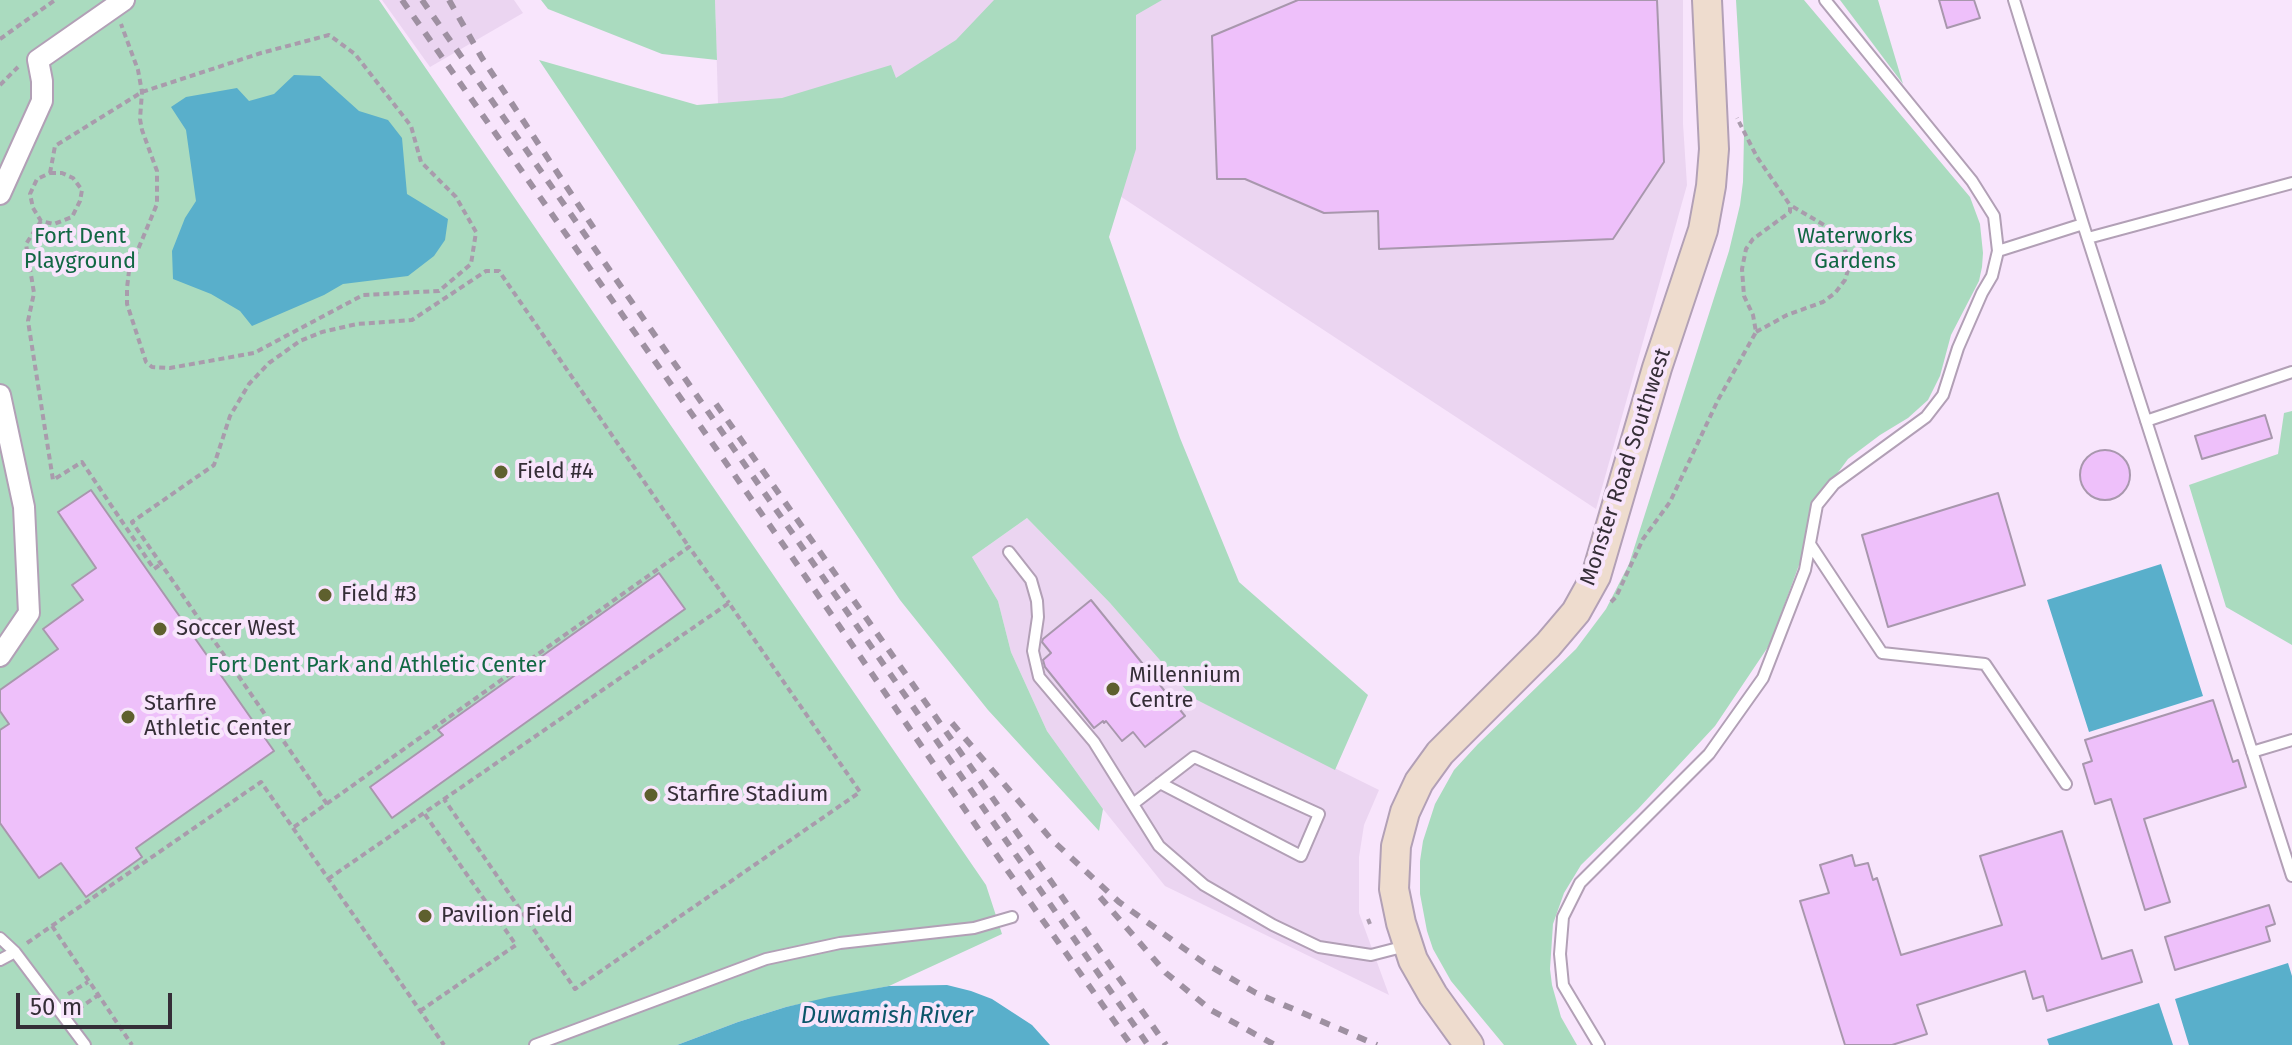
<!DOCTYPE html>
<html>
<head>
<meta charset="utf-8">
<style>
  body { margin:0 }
  #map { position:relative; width:2292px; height:1045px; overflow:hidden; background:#f8e5fc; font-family:"Fira Sans",sans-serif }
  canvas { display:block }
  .scale { position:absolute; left:16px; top:993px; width:156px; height:36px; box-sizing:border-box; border:4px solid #352e37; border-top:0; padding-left:10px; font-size:24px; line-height:28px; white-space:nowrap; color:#352e37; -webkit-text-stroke:6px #f8e5fc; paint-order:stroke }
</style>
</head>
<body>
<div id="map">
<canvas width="2292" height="1045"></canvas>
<div class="scale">50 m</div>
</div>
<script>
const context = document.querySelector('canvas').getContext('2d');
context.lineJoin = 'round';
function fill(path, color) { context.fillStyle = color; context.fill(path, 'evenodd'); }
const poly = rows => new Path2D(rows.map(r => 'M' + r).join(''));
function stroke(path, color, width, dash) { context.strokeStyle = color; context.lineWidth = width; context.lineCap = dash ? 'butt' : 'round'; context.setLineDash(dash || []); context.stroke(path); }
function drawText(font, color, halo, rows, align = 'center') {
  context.font = font + ' "Fira Sans",sans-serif'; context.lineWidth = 8; context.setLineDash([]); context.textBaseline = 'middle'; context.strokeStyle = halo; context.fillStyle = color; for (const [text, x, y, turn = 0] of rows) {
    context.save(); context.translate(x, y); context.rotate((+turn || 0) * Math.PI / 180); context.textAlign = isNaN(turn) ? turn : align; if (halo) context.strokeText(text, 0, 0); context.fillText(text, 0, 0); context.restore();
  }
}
const built = poly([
  [382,0,514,0,523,13,430,67],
  [715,0,1683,0,1683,124,1687,185,1596,509,1021,131,719,138],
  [1027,518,1110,603,1193,698,1379,790,1364,825,1359,857,1359,913,1389,995,1165,886,1103,809,1047,731,1011,652,998,601,972,557]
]);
const green = poly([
  [0,0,379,0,986,885,1002,934,889,986,786,1007,738,1022,677,1045,0,1045],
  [541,0,715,0,717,60,662,54,548,9],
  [994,0,1162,0,1136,15,1136,149,1109,237,1180,438,1239,582,1368,695,1335,770,1193,698,1110,603,1027,518,972,557,998,601,1011,652,1047,731,1103,809,1099,831,988,710,900,600,539,60,697,105,782,98,891,65,896,78,956,40],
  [1736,0,1804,0,1970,197,1980,224,1983,253,1982,267,1979,281,1951,335,1940,376,1928,400,1908,418,1880,435,1848,459,1828,486,1770,644,1715,726,1638,809,1581,865,1564,893,1553,924,1550,969,1552,985,1561,1017,1577,1045,1504,1045,1451,981,1433,949,1427,931,1420,894,1420,861,1423,841,1435,804,1454,770,1478,744,1576,649,1606,609,1629,564,1729,251,1740,205,1743,182,1744,135],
  [1840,0,1878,0,1903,84],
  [2292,411,2292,645,2226,607,2189,485,2278,454,2284,413]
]);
const water = poly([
  [294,75,320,76,359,111,388,120,402,138,407,194,448,219,445,240,434,256,408,276,343,284,324,295,252,326,240,311,211,294,173,279,172,251,185,218,196,201,186,130,171,107,186,97,237,88,249,101,274,94],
  [2161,564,2203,696,2089,732,2047,600],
  [2288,963,2292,976,2292,1045,2189,1045,2175,999],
  [947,985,971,991,992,999,1032,1025,1050,1045,677,1045,738,1022,786,1007,829,997,889,986],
  [2159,1003,2173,1045,2049,1045,2047,1039]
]);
const building = poly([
  [1298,0,1657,0,1664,162,1613,239,1379,249,1378,211,1324,213,1245,179,1217,179,1212,36,1298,0],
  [1939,0,1974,0,1980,18,1947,28,1939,0],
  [2265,415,2272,438,2202,459,2195,436,2265,415],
  '2080 475a25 25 0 1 1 50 0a25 25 0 1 1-50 0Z',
  [91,490,274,751,136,848,142,857,86,897,61,863,39,878,0,823,0,730,9,724,0,711,0,690,58,649,43,629,83,600,72,585,96,568,58,512,91,490],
  [1998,493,2025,585,1888,627,1862,535,1998,493],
  [659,573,685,609,392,818,370,787,443,735,438,730,659,573],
  [1091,600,1185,716,1145,747,1133,732,1122,741,1106,721,1104,723,1103,721,1094,728,1045,667,1043,660,1051,653,1042,642,1043,639,1091,600],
  [2213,700,2233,762,2238,760,2246,787,2144,819,2170,902,2145,910,2111,799,2095,804,2083,764,2092,761,2085,740,2213,700],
  [2062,831,2102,959,2132,950,2142,982,2047,1011,2043,996,2033,999,2025,971,1917,1005,1927,1034,1892,1045,1845,1045,1800,901,1829,893,1820,865,1852,855,1855,866,1868,863,1873,880,1877,878,1901,955,2002,925,1980,856,2062,831],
  [2269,905,2275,924,2266,927,2270,941,2175,970,2165,937,2269,905]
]);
const path = poly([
  [0,39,55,0],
  [0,85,18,67],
  [50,173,55,146,142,92,261,53,329,35,355,54,411,126,421,162,456,197,476,232,471,264,439,291,363,295,254,353,170,368,152,367,146,362,127,304,127,288,129,271,157,204,157,171,142,130,140,119,142,92,138,70,121,24],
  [50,173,62,173,73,178,82,190,80,201,72,217,54,224,41,221,33,208,30,194,37,179,50,173],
  [41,221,26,244,34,293,28,321,53,480,82,462,154,569,161,564],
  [1756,332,1787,315,1823,302,1835,293,1845,280,1848,270,1845,249,1836,232,1790,205],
  [1611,602,1616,597,1643,539,1670,502,1718,400,1756,332,1753,315,1744,296,1742,269,1746,249,1753,239,1790,212,1790,205,1757,157,1737,118],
  [327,804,132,522,214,465,230,416,249,384,269,363,300,341,322,332,357,324,412,320,486,271,499,271,689,547],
  [294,827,689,547,729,603],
  [328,879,729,603,860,792,575,989,444,799],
  [1368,919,1370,924],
  [52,926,132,1045],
  [27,943,261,782,444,1045],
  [68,994,88,982],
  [78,1009,97,996],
  [420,1011,516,945,424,813]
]);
const lane = poly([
  [2014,0,2083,224,2292,876],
  [2088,238,2292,183],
  [1998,251,2083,224],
  [2146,421,2292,372],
  [1810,544,1882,653,1985,664,2066,784],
  [1009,552,1031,580,1037,601,1038,617,1033,651,1039,677,1094,742,1159,846,1204,885,1273,925,1319,947,1371,955,1406,946],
  [2252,752,2292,740],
  [1133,804,1194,757,1319,814,1301,856,1160,783],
  [0,938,15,952,85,1045],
  [0,960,15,952],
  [535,1045,766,959,840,943,974,928,1012,917],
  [1599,1045,1563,985,1560,954,1563,917,1580,883,1709,754,1763,678,1805,570,1817,505,1834,484,1926,417,1943,395,1958,348,1982,293,1992,276,1998,251,1994,216,1972,181,1825,0]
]);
const street = poly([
  [0,194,42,101,42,81,38,60,124,0],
  [0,395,24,507,29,613,0,656]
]);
const secondary = poly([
  [1469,1045,1433,995,1413,960,1401,923,1394,889,1396,846,1405,812,1419,782,1440,753,1548,645,1576,612,1596,576,1657,368,1703,230,1711,186,1714,149,1707,0]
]);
const rail = poly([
  [402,0,794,560,981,833,1131,1045],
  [422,0,1148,1045],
  [449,0,482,58,595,230],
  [716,404,1166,1045],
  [952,723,1051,839,1119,902,1203,962,1256,993,1377,1045],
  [1100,897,1166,973,1211,1010,1275,1045]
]);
const markers = [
  [501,472,8,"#5e602e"],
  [325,595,8,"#5e602e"],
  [160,629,8,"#5e602e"],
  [1113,689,8,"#5e602e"],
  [128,717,8,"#5e602e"],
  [651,795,8,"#5e602e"],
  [425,916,8,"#5e602e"]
];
const parkNames = [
  ["Fort Dent",80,237],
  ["Playground",80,262],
  ["Waterworks",1855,237],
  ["Gardens",1855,262],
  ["Fort Dent Park and Athletic Center",377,666]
];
const streetNames = [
  ["Monster Road Southwest",1626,467,-72]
];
const poiNames = [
  ["Field #4",517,472],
  ["Field #3",341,595],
  ["Soccer West",176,629],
  ["Millennium",1129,676],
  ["Centre",1129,701],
  ["Starfire",144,704],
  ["Athletic Center",144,729],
  ["Starfire Stadium",667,795],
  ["Pavilion Field",441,916]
];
const waterNames = [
  ["Duwamish River",887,1016]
];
fill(built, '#ebd5f1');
fill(green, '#aadbbf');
fill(water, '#59afcb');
fill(building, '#eec0fa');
stroke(building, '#a897ad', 2);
stroke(lane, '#b2a0b6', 14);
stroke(street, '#b2a0b6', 24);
stroke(secondary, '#b2a0b6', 32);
stroke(path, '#a99bac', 4, [6, 4]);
stroke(lane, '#fff', 10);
stroke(street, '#fff', 20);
stroke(secondary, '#eedcce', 28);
stroke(rail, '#9e90a1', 6, [10, 10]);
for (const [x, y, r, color] of markers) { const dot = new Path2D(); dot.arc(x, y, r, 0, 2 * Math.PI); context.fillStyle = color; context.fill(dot); stroke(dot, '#f8e5fc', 3); }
drawText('22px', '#126844', '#f8e5fc', parkNames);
drawText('22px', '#352e37', '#f8e5fc', streetNames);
drawText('22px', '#352e37', '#f8e5fc', poiNames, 'left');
drawText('italic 24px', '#0a5569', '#f8e5fc', waterNames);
</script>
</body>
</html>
